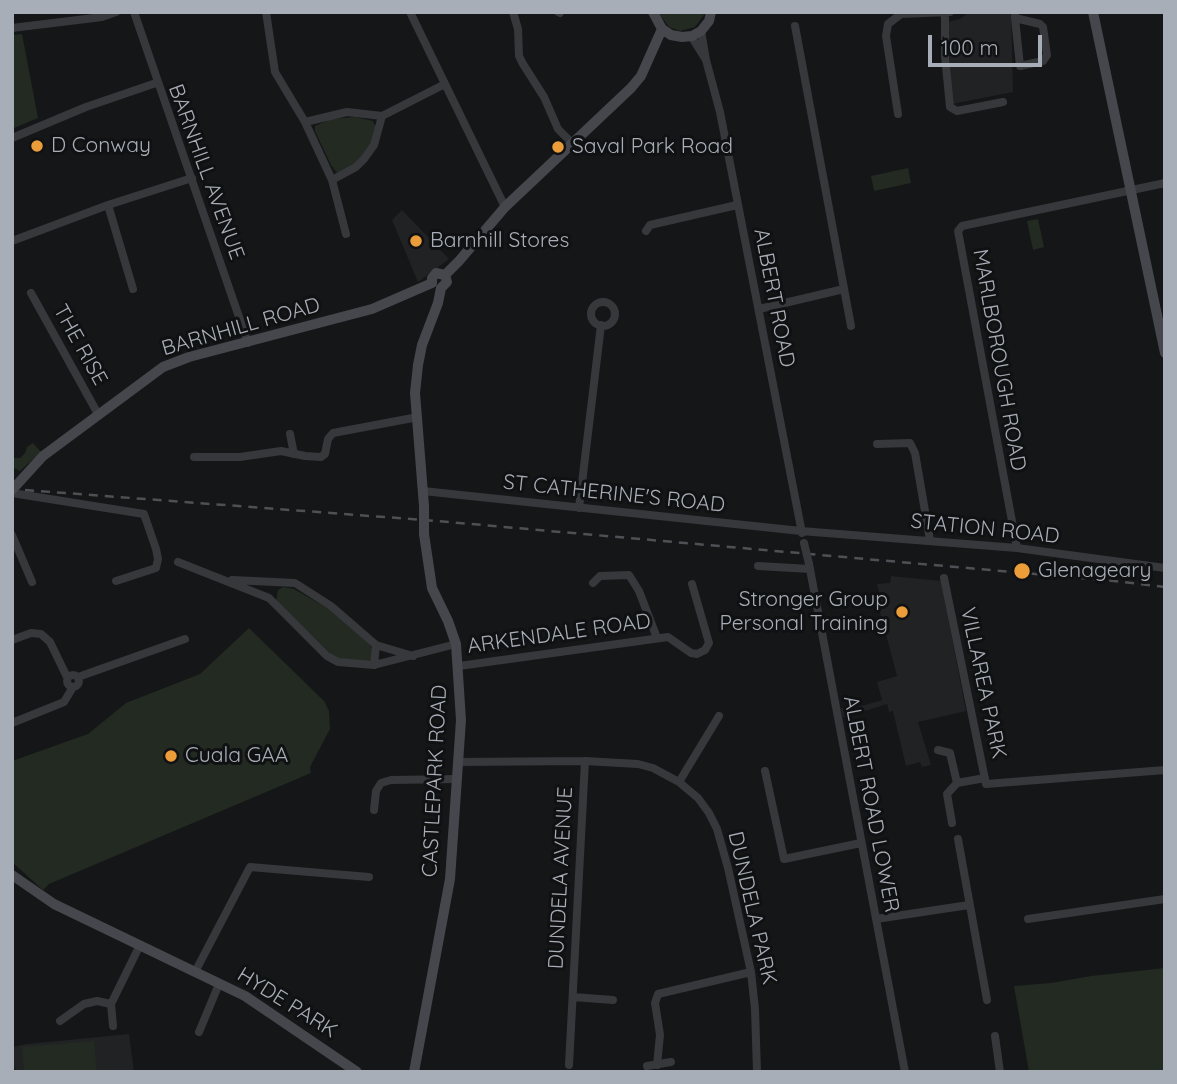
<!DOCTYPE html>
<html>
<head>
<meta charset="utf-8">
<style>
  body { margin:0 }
  #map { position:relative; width:1177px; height:1084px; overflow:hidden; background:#151617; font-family:Quicksand,sans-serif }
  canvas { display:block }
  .frame { position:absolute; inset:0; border:14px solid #a8aeb7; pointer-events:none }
  .scale { position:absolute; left:928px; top:35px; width:114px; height:32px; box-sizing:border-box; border:4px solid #a8aeb7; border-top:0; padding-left:9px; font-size:21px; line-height:24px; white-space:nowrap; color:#a8aeb7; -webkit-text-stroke:5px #101112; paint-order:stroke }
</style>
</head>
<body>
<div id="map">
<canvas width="1177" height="1084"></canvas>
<div class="frame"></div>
<div class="scale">100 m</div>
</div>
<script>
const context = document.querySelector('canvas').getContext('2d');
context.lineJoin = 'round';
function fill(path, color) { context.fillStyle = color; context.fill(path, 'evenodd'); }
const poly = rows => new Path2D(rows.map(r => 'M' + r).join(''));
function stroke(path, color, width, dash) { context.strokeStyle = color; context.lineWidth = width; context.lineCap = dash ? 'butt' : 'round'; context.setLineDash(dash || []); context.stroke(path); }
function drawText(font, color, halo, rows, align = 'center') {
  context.font = font + ' Quicksand,sans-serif'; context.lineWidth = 6; context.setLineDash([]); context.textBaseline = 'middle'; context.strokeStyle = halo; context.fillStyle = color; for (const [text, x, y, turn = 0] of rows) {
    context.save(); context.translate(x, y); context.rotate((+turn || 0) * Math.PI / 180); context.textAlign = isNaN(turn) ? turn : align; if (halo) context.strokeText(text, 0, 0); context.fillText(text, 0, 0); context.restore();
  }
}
const built = poly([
  [969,12,1011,12,1013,92,952,104,948,22,960,19],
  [402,210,449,259,418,282,392,220],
  [891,576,941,581,966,711,918,722,931,765,922,767,920,762,906,766,893,711,889,712,887,704,843,718,841,708,862,706,882,700,877,682,897,676,876,597,880,596,877,584,890,583],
  [129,1034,134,1072,16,1072,12,1060,12,1047,28,1044]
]);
const green = poly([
  [658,12,706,12,695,27,680,31,669,27],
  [22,34,38,118,12,129,12,35],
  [355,117,373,121,376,128,374,137,366,153,356,164,337,173,331,165,315,131,315,126,331,119],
  [908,168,911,183,874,191,871,176],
  [1038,219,1044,247,1033,250,1027,221],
  [33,443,41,452,20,471,14,468,12,458,20,458,25,453,27,447],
  [283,587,294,589,329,609,369,644,372,649,372,658,368,662,335,658,276,601,278,590],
  [249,628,324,701,329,711,330,729,310,767,311,773,49,884,43,890,12,862,12,761,88,734,126,703,200,674],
  [1165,968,1165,1072,1029,1072,1014,986,1051,983,1091,976],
  [94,1041,97,1072,24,1072,22,1047]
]);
const street = poly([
  [134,12,248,343],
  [266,12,275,72,305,122,332,180,346,234],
  [410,12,505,207],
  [513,12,518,29,519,56,523,64,544,97,558,129,572,143],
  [558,12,560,13],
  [1015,12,1015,18,1040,24,1043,27,1047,55,1043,61,1020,66,1015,18],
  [945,14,945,56,950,107,957,111,1003,102],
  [795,26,851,326],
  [12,28,102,17,116,12],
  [701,31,706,60,720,112,802,533],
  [691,36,706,60],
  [898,114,886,36,888,24,901,14,950,12],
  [305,122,347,112,382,116],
  [12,138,86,107,156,83],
  [332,180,356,167,364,159,374,145,382,116,445,84],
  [108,205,133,289],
  [646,231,650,225,737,205],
  [12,241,108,205,192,178],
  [31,293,98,414],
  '591 314a12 12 0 1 1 24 0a12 12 0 1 1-24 0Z',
  [759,309,844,289],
  [290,434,294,454],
  [877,444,910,443,915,453,930,540],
  [194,457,240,457,281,451,305,456,321,457,325,454,328,439,333,433,418,417],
  [423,491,801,531,1017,548,1165,568],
  [12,493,144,514,156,549,158,559,156,568,116,581],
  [579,508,601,325],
  [12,535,32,582],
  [1017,548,958,231,962,226,1165,183],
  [178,562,269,598,327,656,338,662,374,665,456,644],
  [809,564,905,1072],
  [758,566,810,569],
  [944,578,986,784,1165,770],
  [232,580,295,583,331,606,376,645,413,656],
  [593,583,600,576,629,575,639,591,657,638],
  [12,640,31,633,41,634,50,642,67,677],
  [374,665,376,645],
  [459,666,668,637,691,653,697,654,705,650,709,643,692,584],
  '67 681a6 6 0 1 1 12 0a6 6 0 1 1-12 0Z',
  [78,677,185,639],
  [12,723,64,702,73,687],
  [938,750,950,753,957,783],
  [457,762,585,761,638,764,653,768,679,782,698,798,709,813,717,829,728,868,751,972,755,1009,757,1072],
  [765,771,784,859,861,843],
  [679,782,719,716],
  [374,810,376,791,381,783,391,780,456,779],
  [952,823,947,794,957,783,985,778],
  [958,839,987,1000],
  [876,919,969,905],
  [1028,919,1165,899],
  [195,972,250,867,369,877],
  [573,997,613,1000],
  [111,1004,113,1026],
  [60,1021,84,1004,97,1001,111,1004,139,947],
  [199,1032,219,984],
  [995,1036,1000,1072],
  [569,1065,585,761],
  [657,1065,660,1035,655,1003,658,994,751,972],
  [647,1066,671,1062]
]);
const secondary = poly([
  [653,12,662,29,671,35,682,37,692,36,701,31,709,21,711,12],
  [1093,12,1165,353],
  [12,490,43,456,163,367,189,357,372,309,432,283,432,278,436,273,445,275,459,261,505,207,631,88,641,76,662,29],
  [424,506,415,393,418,365,422,345,438,303,441,288,447,282,445,275],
  [12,875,54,904,245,996,357,1072],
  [414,1072,450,879,461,720,456,644,448,621,432,588,424,534]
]);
const rail = poly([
  [25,490,437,521,1114,581,1165,587]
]);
const streetBridge = poly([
  [804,543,809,564]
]);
const secondaryBridge = poly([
  [424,506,424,534]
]);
const markers = [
  [37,146,7,"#eb9d3a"],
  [558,147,7,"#eb9d3a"],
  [416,241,7,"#eb9d3a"],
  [1022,571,9,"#eb9d3a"],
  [902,612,7,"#eb9d3a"],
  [171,756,7,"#eb9d3a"]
];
const poiNames = [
  ["D Conway",51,146],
  ["Saval Park Road",572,147],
  ["Barnhill Stores",430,241],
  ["Glenageary",1038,571],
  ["Stronger Group",888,600,"right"],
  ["Personal Training",888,624,"right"],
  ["Cuala GAA",185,756]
];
const streetNames = [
  ["BARNHILL AVENUE",206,172,70],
  ["ALBERT ROAD",774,298,79],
  ["BARNHILL ROAD",241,327,-16],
  ["THE RISE",80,345,61],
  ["MARLBOROUGH ROAD",999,360,80],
  ["ST CATHERINE'S ROAD",614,494,6],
  ["STATION ROAD",985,529,6],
  ["ARKENDALE ROAD",559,634,-8],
  ["VILLAREA PARK",983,683,78],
  ["CASTLEPARK ROAD",435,781,-87],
  ["ALBERT ROAD LOWER",871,804,79],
  ["DUNDELA AVENUE",561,878,-87],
  ["DUNDELA PARK",752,908,77],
  ["HYDE PARK",287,1003,32]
];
fill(built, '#212224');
fill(green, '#222a22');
stroke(street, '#36383c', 8);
stroke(secondary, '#45474c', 10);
stroke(rail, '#4e5055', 2.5, [9, 7]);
stroke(streetBridge, '#36383c', 8);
stroke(secondaryBridge, '#45474c', 10);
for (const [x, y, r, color] of markers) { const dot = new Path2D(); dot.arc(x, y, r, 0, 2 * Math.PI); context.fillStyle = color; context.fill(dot); stroke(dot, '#101112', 2.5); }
drawText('21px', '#a8aeb7', '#101112', poiNames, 'left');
drawText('21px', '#a8aeb7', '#101112', streetNames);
</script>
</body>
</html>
